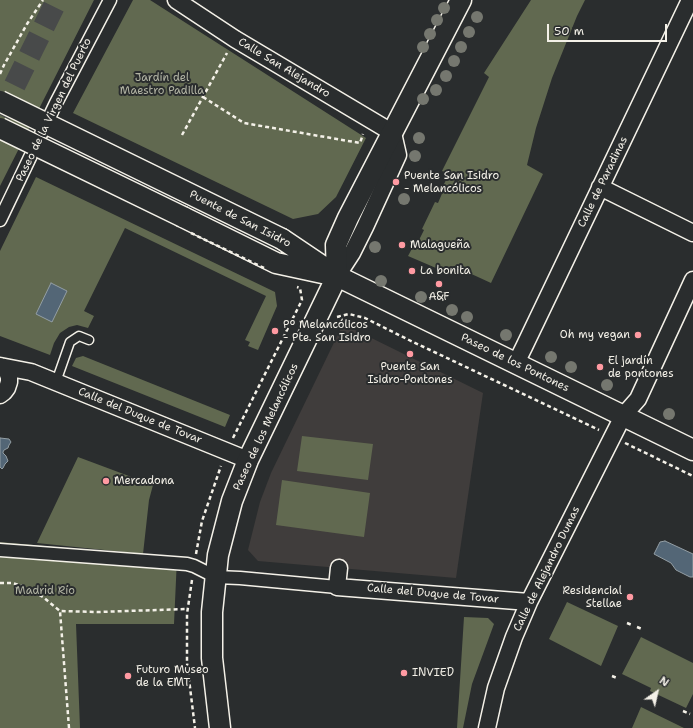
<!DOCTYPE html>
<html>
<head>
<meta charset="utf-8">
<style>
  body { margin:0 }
  #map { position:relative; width:693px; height:728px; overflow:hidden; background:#2a2d2e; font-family:"Shantell Sans",sans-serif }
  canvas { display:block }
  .north { position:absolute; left:637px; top:672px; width:40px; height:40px; -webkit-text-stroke:3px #2a2d2e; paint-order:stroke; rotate:34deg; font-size:11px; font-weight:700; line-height:16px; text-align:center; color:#f4f1e8 }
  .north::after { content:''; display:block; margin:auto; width:14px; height:18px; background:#f4f1e8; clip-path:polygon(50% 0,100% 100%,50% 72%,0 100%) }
  .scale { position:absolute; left:547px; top:24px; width:120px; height:18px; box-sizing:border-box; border:2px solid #f4f1e8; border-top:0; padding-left:5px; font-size:12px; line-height:14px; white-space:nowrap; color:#f4f1e8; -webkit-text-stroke:3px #2a2d2e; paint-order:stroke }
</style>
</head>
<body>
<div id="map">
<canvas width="693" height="728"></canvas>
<div class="north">N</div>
<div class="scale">50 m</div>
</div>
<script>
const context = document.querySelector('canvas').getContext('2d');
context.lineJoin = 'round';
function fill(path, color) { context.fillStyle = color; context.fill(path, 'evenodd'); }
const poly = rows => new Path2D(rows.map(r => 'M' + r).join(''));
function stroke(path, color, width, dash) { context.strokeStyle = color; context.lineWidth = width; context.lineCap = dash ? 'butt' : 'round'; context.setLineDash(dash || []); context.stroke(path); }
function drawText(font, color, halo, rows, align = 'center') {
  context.font = font + ' "Shantell Sans",sans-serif'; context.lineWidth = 4; context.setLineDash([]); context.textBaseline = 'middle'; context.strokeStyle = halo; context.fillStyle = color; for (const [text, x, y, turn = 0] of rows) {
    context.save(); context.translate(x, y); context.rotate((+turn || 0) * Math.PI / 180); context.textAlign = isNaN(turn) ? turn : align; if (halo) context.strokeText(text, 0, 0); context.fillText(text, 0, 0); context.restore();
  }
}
const built = poly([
  [343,324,483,393,456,578,258,561,248,550,260,502,271,473]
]);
const green = poly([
  [0,0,94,0,0,186],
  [133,0,150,0,366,138,336,197,318,214,293,219,73,113],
  [531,0,585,0,577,16,552,78,536,128,527,165,543,174,491,283,454,266,450,274,408,256,415,243,417,244,424,230,422,229,435,202,438,203,444,189,442,188,449,174,442,171,489,77,484,73],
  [36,177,275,292,277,306,258,350,248,346,250,342,245,340,266,296,125,228,84,311,94,316,88,328,77,325,69,327,60,333,54,343,50,355,0,336,0,251],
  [83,356,230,415,225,427,72,366,76,358],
  [302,436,373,444,368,480,297,471],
  [78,457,153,485,149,500,143,554,37,543],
  [282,480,370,493,364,537,276,525],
  [0,542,177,558,174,624,76,624,80,728,0,728],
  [567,602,618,626,601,666,549,639],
  [464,617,488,618,494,624,472,684,463,728,457,728],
  [641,637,693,663,693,694,686,708,650,691,651,688,622,674],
  [641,707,684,728,632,728]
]);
const water = poly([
  [51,283,67,291,52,322,36,314,51,283],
  [0,438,9,439,11,442,9,445,8,448,4,450,3,452,3,453,6,456,8,461,5,464,3,468,2,469,0,467,0,438],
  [665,541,693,554,693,577,690,577,676,570,671,563,654,554,660,542,665,541]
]);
const motorwayTunnel = poly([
  [0,115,57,0]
]);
const path = poly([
  [0,74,4,65,27,24,43,0],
  [203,97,244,123,360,143,363,134],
  [182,135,227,53],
  [337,317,349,314,365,318,409,340,599,430],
  [233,438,302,300,300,288,297,287],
  [625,443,693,476],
  [196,554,202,521,221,466],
  [192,580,187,614,187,663,195,728],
  [0,583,12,583,26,587,43,597,60,611],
  [627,623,632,625],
  [637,627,642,629],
  [612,676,617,678],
  [683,711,690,714],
  [69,728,60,611,98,612,186,609]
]);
const service = poly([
  [56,382,70,342,79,336,89,340]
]);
const pedestrian = poly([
  [0,220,56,103,110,0],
  [0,550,187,564,194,566,216,577,240,578,337,587]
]);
const minor = poly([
  [176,0,235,39,393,133,398,155,365,227,352,253,337,276],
  [600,187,693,233],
  [516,363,524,347,690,0],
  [0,366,31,372,248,460],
  [0,366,3,368,7,372,9,377,9,382,7,388,4,392,0,395],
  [339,568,337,587,529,602],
  [487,728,496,688,514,637,529,602,623,416,638,399,693,280]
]);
const tertiary = poly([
  [183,217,276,263,327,274],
  [282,239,337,276,693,450],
  [220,728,212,658,212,612,218,555,232,501,248,460,337,276,336,245,348,218,461,0]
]);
const pathBridge = poly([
  [191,233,264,268]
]);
const tertiaryBridge = poly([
  [0,101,282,239],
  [0,128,183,217]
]);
const trees = [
  [444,8],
  [477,17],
  [437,20],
  [469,32],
  [430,34],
  [423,47],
  [461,47],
  [454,61],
  [446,76],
  [436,90],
  [423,99],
  [419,138],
  [415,156],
  [404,199],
  [375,247],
  [381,281],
  [421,297],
  [452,310],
  [467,317],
  [506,335],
  [551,357],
  [571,367],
  [607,385],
  [669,414]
];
const markers = [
  [396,182,4,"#ff9aa2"],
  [402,245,4,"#ff9aa2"],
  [412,271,4,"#ff9aa2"],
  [439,284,4,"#ff9aa2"],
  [275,331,4,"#ff9aa2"],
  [638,335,4,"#ff9aa2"],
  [410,354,4,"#ff9aa2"],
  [600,367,4,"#ff9aa2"],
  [106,481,4,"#ff9aa2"],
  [630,597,4,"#ff9aa2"],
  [404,673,4,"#ff9aa2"],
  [128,676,4,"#ff9aa2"]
];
const streetNames = [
  ["Calle San Alejandro",284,68,31],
  ["Paseo de la Virgen del Puerto",54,110,-64],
  ["Calle de Paradinas",603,182,-64],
  ["Puente de San Isidro",240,219,27],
  ["Paseo de los Pontones",515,363,26],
  ["Calle del Duque de Tovar",140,416,22],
  ["Paseo de los Melancólicos",266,427,-65],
  ["Calle de Alejandro Dumas",547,569,-64],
  ["Calle del Duque de Tovar",433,594,5]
];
const parkNames = [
  ["Jardín del",162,78],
  ["Maestro Padilla",162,91],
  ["Madrid Río",45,591]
];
const poiNames = [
  ["Puente San Isidro",404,176],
  ["- Melancólicos",404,189],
  ["Malagueña",410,245],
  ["La bonita",420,271],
  ["A&F",439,297,"center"],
  ["Pº Melancólicos",283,325],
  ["- Pte. San Isidro",283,338],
  ["Oh my vegan",630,335,"right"],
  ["El jardín",608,361],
  ["de pontones",608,374],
  ["Puente San",410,367,"center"],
  ["Isidro-Pontones",410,380,"center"],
  ["Mercadona",114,481],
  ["Residencial",622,591,"right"],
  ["Stellae",622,604,"right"],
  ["Futuro Museo",136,670],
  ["de la EMT",136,683],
  ["INVIED",412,673]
];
fill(built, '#403d3c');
fill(green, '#616950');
fill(water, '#536676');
stroke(water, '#939ea4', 1);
stroke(motorwayTunnel, '#484a4a', 22, [22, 11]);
stroke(service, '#f4f1e8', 11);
stroke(pedestrian, '#f4f1e8', 15);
stroke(minor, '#f4f1e8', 19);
stroke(tertiary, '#f4f1e8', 23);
stroke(path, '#f4f1e8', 2.5, [4, 3]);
stroke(service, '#2a2d2e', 8);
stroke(pedestrian, '#2a2d2e', 12);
stroke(minor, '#2a2d2e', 16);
stroke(tertiary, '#2a2d2e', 20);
stroke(tertiaryBridge, '#f4f1e8', 23, []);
stroke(pathBridge, '#f4f1e8', 2.5, [4, 3]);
stroke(tertiaryBridge, '#2a2d2e', 20);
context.fillStyle = '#75776f';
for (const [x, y] of trees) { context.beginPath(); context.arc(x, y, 6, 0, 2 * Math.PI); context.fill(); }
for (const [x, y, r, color] of markers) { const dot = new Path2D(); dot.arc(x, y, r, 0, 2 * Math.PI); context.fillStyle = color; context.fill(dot); stroke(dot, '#2a2d2e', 1.5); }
drawText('11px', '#f4f1e8', '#2a2d2e', streetNames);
drawText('11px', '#b2b4a4', '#2a2d2e', parkNames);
drawText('11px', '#f4f1e8', '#2a2d2e', poiNames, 'left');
</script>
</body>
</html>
